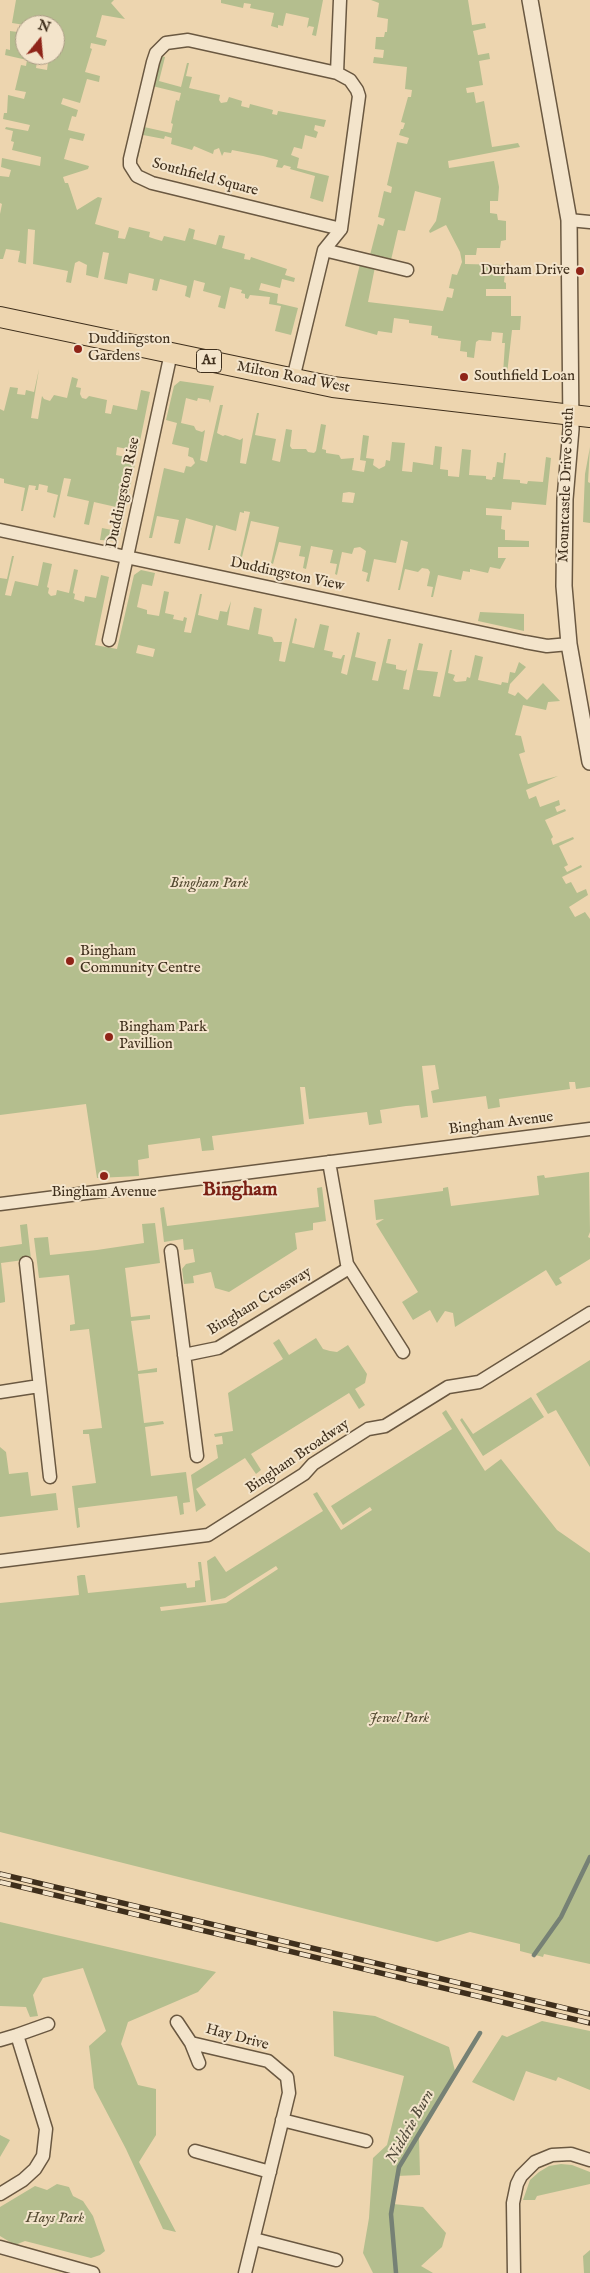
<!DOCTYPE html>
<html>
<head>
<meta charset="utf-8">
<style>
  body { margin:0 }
  #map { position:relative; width:590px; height:2273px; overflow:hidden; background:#edd5af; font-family:"IM FELL English",serif }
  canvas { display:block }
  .north { position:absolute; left:15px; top:15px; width:50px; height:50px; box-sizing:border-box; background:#f3e4cb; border:1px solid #ab9c85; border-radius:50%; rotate:17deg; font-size:14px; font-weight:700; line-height:20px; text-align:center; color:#3f2f1c }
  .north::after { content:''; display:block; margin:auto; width:18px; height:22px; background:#8f2418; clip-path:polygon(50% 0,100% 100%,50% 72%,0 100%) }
</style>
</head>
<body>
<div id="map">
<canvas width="590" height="2273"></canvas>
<div class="north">N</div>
</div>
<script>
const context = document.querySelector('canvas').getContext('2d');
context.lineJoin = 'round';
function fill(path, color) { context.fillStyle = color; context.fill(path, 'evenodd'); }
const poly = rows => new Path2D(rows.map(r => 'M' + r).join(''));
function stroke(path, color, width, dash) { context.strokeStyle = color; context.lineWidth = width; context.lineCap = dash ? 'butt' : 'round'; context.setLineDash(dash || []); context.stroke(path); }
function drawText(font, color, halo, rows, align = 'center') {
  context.font = font + ' "IM FELL English",serif'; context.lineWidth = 4; context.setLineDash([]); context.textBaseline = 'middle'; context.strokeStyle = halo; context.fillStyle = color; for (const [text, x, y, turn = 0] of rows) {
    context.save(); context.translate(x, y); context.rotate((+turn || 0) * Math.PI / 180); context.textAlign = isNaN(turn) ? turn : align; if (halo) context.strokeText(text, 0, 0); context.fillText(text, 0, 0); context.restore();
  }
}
const green = poly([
  [16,0,114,0,111,3,125,19,102,15,96,37,107,40,105,46,91,43,90,48,92,49,85,72,100,76,99,82,87,79,80,103,63,98,61,104,78,110,76,117,72,116,68,130,85,134,83,141,70,138,64,159,89,166,88,169,63,177,65,183,68,183,77,210,98,197,102,198,95,224,119,231,118,238,125,239,129,227,150,232,149,237,155,239,162,241,164,236,185,241,189,228,195,230,193,239,216,245,219,235,225,236,222,248,245,254,244,259,250,260,251,257,287,269,285,275,295,278,294,282,282,279,280,288,261,283,259,290,278,294,277,303,298,308,291,335,275,331,281,306,269,304,270,297,250,295,248,299,245,298,245,294,241,293,242,290,230,287,225,309,218,307,221,296,203,291,205,283,194,280,190,298,185,296,187,286,160,279,157,291,152,290,154,279,129,273,127,284,104,279,109,253,103,252,98,278,86,275,87,265,79,261,75,263,71,283,66,282,68,271,33,264,35,230,28,229,26,264,18,262,20,251,6,249,3,259,0,259,0,214,2,204,0,203,0,176,9,177,11,170,1,167,2,158,40,166,41,157,12,150,14,142,11,141,13,131,5,129,6,127,28,131,30,125,3,119,4,113,7,113,8,95,24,99,26,92,15,90,21,65,26,66,27,60,5,55,6,49,10,50,10,31,25,33,25,55,38,55,36,68,47,70,49,55,55,55,55,25,25,25,12,23],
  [221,0,323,0,316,36,312,35,314,27,309,26,307,28,309,18,286,13,283,26,278,25,278,28,271,26,274,13,250,8,251,4,244,3,243,8,221,3],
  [371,0,468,0,472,25,485,23,486,28,473,31,478,55,489,53,490,59,479,61,483,85,466,88,467,93,474,92,476,103,484,101,492,147,518,143,520,147,448,161,449,168,494,161,499,187,498,201,490,201,490,213,497,214,498,220,506,221,506,240,501,241,500,248,477,248,476,255,465,255,465,264,506,265,504,282,506,283,506,289,486,289,486,296,511,296,511,316,521,316,520,330,512,330,507,374,503,374,505,343,502,343,503,333,492,332,491,341,479,340,476,342,474,358,467,357,467,352,460,351,461,341,438,338,438,336,431,335,432,326,409,323,409,320,394,318,392,333,378,331,377,335,345,326,360,264,375,267,368,302,443,311,447,297,452,298,454,289,449,288,452,274,457,275,462,262,460,252,446,225,430,233,429,231,436,221,441,198,415,191,405,231,398,230,391,260,370,255,378,224,383,226,385,219,378,217,384,191,391,193,392,187,387,185,397,142,407,144,409,138,399,135,401,129,403,129,405,123,401,122,408,97,411,97,412,90,405,89,407,67,373,63,374,57,383,58,384,50,375,49,376,37,384,37,385,32,387,32,388,19,377,17,379,3],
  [152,54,165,57,159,81,181,87,187,63,189,63,186,76,192,77,189,88,220,95,219,100,221,103,227,102,229,97,242,101,241,106,249,108,250,104,273,110,272,114,277,115,278,111,326,120,324,127,315,125,314,130,318,132,316,138,305,135,302,149,294,147,291,155,299,158,297,168,329,176,323,202,310,198,315,176,290,169,291,167,284,165,282,168,276,167,278,160,263,156,232,150,231,153,224,152,222,156,219,148,214,150,213,154,194,146,192,150,171,144,172,138,165,136,164,139,143,135,138,158,127,156,135,125,171,133,173,124,171,123,176,100,179,101,181,93,144,84],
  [39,369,31,418,38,419,42,396,44,399,50,401,54,395,67,398,72,377,78,379,76,387,81,388,80,394,82,398,86,399,89,396,107,400,105,413,111,414,113,405,137,410,141,390,150,392,138,451,117,447,116,455,136,459,120,536,115,541,100,540,102,528,112,530,116,507,94,502,89,525,84,524,89,501,67,496,71,479,64,478,55,518,53,517,58,495,47,492,48,486,39,484,38,490,35,490,36,486,29,485,23,511,21,511,25,488,4,483,4,479,0,478,0,409,4,411,10,387,18,388,17,394,25,395,26,390,34,392],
  [180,381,214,386,210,403,209,400,198,398,197,401,186,398,181,423,194,426,196,430,202,432,205,430,200,460,207,462,220,405,223,405,217,433,223,436,225,435,240,440,243,438,240,463,246,464,257,413,259,413,255,435,276,439,272,460,280,462,286,429,292,430,290,446,292,449,306,449,308,452,314,453,316,451,321,424,326,425,322,449,326,450,326,453,339,455,341,459,354,458,352,470,364,472,366,461,360,460,363,435,369,436,366,458,374,459,373,465,379,469,385,466,386,460,390,461,392,442,405,443,402,471,412,472,413,462,433,465,435,446,442,447,440,469,448,470,448,476,459,477,462,449,471,450,469,475,486,476,486,479,492,480,493,477,495,477,497,462,503,463,504,453,506,453,503,479,520,480,520,483,527,484,528,481,543,482,546,457,551,458,546,505,512,502,511,510,486,508,486,515,502,516,501,529,505,530,505,540,529,541,529,547,498,547,498,558,506,558,500,569,490,567,488,573,470,569,470,572,463,571,461,580,438,575,433,597,431,597,433,587,427,586,430,572,428,569,422,568,418,572,405,569,400,590,398,590,408,542,401,540,396,563,374,559,369,582,366,581,368,573,362,571,366,551,360,547,354,548,352,554,342,552,337,575,335,574,337,564,330,563,333,550,311,546,306,569,303,568,305,557,299,556,301,546,279,542,273,564,271,563,279,527,251,521,242,557,240,557,250,512,244,511,244,513,240,512,236,531,216,525,210,550,208,550,213,526,186,518,180,544,174,543,179,520,157,516,152,538,149,538,164,468,184,473,186,466,191,467,195,463,193,458,188,456,189,448,172,444,177,423,166,420,174,386],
  [349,492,355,493,353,503,342,502,343,493],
  [590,447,588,482,590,483,590,523,583,522,585,474],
  [12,556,14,556,5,595,11,596,15,581,38,586,43,562,52,564,47,587,49,588,48,593,51,596,56,595,57,590,69,593,74,569,78,570,73,593,75,594,74,599,84,602,85,596,96,598,101,575,109,577,95,645,117,649,134,575,141,570,155,573,152,586,142,584,137,607,147,610,147,614,159,616,164,591,169,592,165,613,174,615,173,619,183,621,184,617,187,618,184,632,191,633,200,594,202,594,198,615,218,620,220,611,227,612,231,601,227,625,249,630,254,607,262,609,258,634,272,637,274,642,282,642,279,661,285,662,295,618,297,619,292,643,314,648,320,624,329,626,324,650,333,652,332,657,341,659,343,655,345,655,341,673,347,675,357,632,360,633,355,657,376,662,372,680,378,681,388,639,391,639,386,663,396,665,396,669,405,671,407,669,403,689,409,690,419,643,423,644,417,670,438,672,433,696,440,697,450,650,452,650,448,673,455,675,453,680,456,682,466,681,467,677,470,678,475,655,483,657,478,680,501,685,502,682,508,683,510,672,515,673,519,662,526,667,510,684,508,693,515,696,518,692,527,700,543,683,560,701,548,702,546,710,523,705,515,735,521,736,525,752,519,754,528,784,558,776,526,790,529,799,536,796,540,807,559,800,560,805,555,807,557,812,565,809,566,811,545,820,553,837,551,839,553,845,573,837,574,839,559,846,568,865,564,867,567,872,581,865,582,867,562,877,566,884,571,882,577,893,586,889,588,895,569,907,575,917,585,912,590,919,590,1087,576,1089,575,1082,569,1082,570,1089,499,1099,500,1107,488,1109,486,1096,433,1103,431,1091,439,1089,435,1065,422,1066,428,1117,421,1118,419,1105,406,1106,380,1110,382,1123,369,1125,367,1112,309,1119,305,1087,300,1087,304,1124,212,1136,214,1150,202,1151,200,1138,148,1145,149,1158,138,1160,139,1176,97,1178,86,1104,0,1115,0,578,7,579],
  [138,645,155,649,153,657,136,653],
  [480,612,524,614,524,631,478,621],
  [589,1172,590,1232,588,1237,590,1238,590,1259,559,1278,562,1283,556,1286,546,1270,455,1327,453,1313,445,1311,437,1323,430,1310,413,1320,402,1302,418,1292,376,1224,384,1219,376,1220,374,1200,443,1191,443,1188,448,1187,451,1206,539,1195,537,1176,544,1175,545,1178],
  [322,1187,326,1221,313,1223,313,1230,295,1233,297,1249,229,1292,215,1288,211,1272,193,1276,194,1283,184,1284,182,1269,186,1264,195,1262,193,1249,184,1250,183,1239,164,1242,160,1208,164,1207,167,1226,240,1217,319,1207,317,1188],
  [155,1223,160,1263,125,1268,131,1317,150,1315,150,1319,131,1321,138,1371,157,1368,157,1372,138,1374,144,1423,163,1421,164,1424,145,1427,151,1476,186,1472,190,1502,183,1503,184,1514,180,1515,177,1496,78,1508,80,1527,77,1528,72,1486,96,1483,89,1434,83,1434,83,1430,102,1428,89,1329,70,1331,70,1325,75,1324,69,1275,39,1278,34,1238,48,1237,50,1255,97,1250,144,1243,142,1224],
  [27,1224,31,1259,1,1263,5,1299,5,1302,0,1303,0,1247,22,1244,20,1225],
  [316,1338,323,1349,330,1351,337,1352,348,1345,367,1374,365,1383,355,1389,365,1405,359,1409,349,1393,251,1454,261,1470,256,1474,245,1458,196,1489,206,1505,196,1512,191,1475,218,1458,216,1445,223,1444,222,1436,215,1437,214,1434,233,1431,228,1393,283,1359,273,1343,279,1339,289,1355],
  [590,1360,590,1467,556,1410,548,1414,536,1394],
  [531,1397,544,1417,483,1456,460,1420,462,1418,473,1434],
  [446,1410,485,1471,501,1459,557,1530,590,1553,590,1964,544,1954,543,1957,520,1951,520,1944,470,1932,437,1942,0,1832,0,1603,79,1595,77,1576,81,1575,85,1575,88,1593,186,1583,187,1588,195,1587,195,1581,200,1580,198,1562,201,1562,206,1602,160,1607,161,1611,226,1603,278,1569,276,1566,225,1598,211,1601,207,1561,215,1556,226,1572,323,1511,313,1494,317,1492,341,1530,372,1510,370,1507,343,1525,331,1506,452,1429,442,1413],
  [0,1447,6,1452,9,1474,28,1472,31,1496,56,1493,58,1510,0,1517],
  [0,1922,216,1972,198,1992,128,2022,121,2044,138,2085,156,2089,156,2135,139,2162,176,2232,163,2229,126,2149,94,2088,89,2046,106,2031,83,1968,43,1978,33,1995,38,2016,30,2017,26,2007,0,2006],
  [333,2011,375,2016,449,2047,456,2075,419,2137,420,2175,396,2176,393,2204,423,2207,446,2233,442,2247,421,2266,433,2273,373,2273,363,2253,369,2218,373,2158,387,2145,404,2076,334,2056],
  [542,2021,590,2031,590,2090,558,2077,556,2081,526,2071,514,2101,472,2082,502,2035,507,2037],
  [0,2135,10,2140,0,2157],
  [561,2164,572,2165,590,2172,590,2184,537,2196,535,2200,523,2200,530,2180,539,2172,549,2166],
  [57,2184,69,2187,73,2196,83,2201,93,2216,105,2251,100,2255,91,2258,25,2241,15,2245,0,2236,0,2207,35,2186,47,2190],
  [590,2250,590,2273,584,2273,583,2256]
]);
const stream = poly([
  [534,1955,561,1917,590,1857],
  [396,2273,391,2214,399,2167,480,2033]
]);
const minor = poly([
  [337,73,188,40,166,43,156,53,153,62,130,159,130,165,137,176,152,183,341,229],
  [569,220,590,222],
  [324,250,407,270],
  [293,379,324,250,341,229,359,96,357,90,350,80,337,73,340,0],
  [0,530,525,642,547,646,569,644],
  [109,640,171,353],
  [329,1162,347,1264,403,1352],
  [0,1204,590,1129],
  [171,1251,197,1456],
  [26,1263,50,1477],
  [184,1355,218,1348,349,1268],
  [0,1392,39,1386],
  [0,1561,208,1535,304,1474,313,1464,368,1429,385,1426,448,1387,479,1382,590,1313],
  [177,2022,191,2043,268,2061,287,2077,289,2093,245,2273],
  [0,2040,17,2035],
  [191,2043,199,2063],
  [282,2120,366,2141],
  [195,2151,270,2172],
  [0,2194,23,2180,35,2169,43,2156,46,2129,17,2035,48,2024],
  [254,2239,336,2260],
  [0,2247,93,2273],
  [514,2273,513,2203,517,2184,521,2176,535,2162,552,2155,571,2154,590,2160]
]);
const tertiary = poly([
  [530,0,569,220,571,429,565,499,564,586,569,644,590,762]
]);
const primary = poly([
  [0,317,333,387,590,417]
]);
const rail = poly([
  [0,1874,590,2014],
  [0,1882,590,2023]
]);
const markers = [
  [580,271,5,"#8f2418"],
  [78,349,5,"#8f2418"],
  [464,377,5,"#8f2418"],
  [70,961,5,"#8f2418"],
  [109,1037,5,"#8f2418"],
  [104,1176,5,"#8f2418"]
];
const shields = [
  [209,361,25]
];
const shieldNames = [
  ["A1",209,361]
];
const streetNames = [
  ["Southfield Square",205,178,15],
  ["Milton Road West",293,378,11],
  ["Mountcastle Drive South",567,485,-88],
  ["Duddingston Rise",124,493,-78],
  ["Duddingston View",287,575,12],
  ["Bingham Avenue",501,1124,-7],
  ["Bingham Crossway",260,1302,-31],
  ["Bingham Broadway",298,1457,-34],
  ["Hay Drive",237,2038,15]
];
const poiNames = [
  ["Durham Drive",570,271,"right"],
  ["Duddingston",88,340],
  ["Gardens",88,357],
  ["Southfield Loan",474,377],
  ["Bingham",80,952],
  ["Community Centre",80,969],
  ["Bingham Park",119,1028],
  ["Pavillion",119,1045],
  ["Bingham Avenue",104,1193,"center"]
];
const parkNames = [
  ["Bingham Park",209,884],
  ["Jewel Park",399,1719],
  ["Hays Park",55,2219]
];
const waterNames = [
  ["Niddrie Burn",411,2127,-61]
];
const districtNames = [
  ["Bingham",240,1191]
];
fill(green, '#b4be8e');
stroke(stream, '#768175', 4.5);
stroke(minor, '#6a5841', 15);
stroke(tertiary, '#6a5841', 18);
stroke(primary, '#3f2f1c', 22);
stroke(minor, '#f3e4cb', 12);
stroke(tertiary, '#f3e4cb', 15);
stroke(primary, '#edd5af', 20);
stroke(rail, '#3f2f1c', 5.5);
stroke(rail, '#f3e4cb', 4, [11]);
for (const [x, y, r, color] of markers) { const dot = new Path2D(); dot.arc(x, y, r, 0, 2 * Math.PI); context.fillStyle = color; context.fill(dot); stroke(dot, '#f3e4cb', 2); }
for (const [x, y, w] of shields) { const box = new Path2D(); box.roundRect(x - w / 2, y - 11.5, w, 23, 4); context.fillStyle = '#f3e4cb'; context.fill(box); stroke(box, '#3f2f1c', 1); }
drawText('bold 14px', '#3f2f1c', null, shieldNames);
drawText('15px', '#3f2f1c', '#f3e4cb', streetNames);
drawText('15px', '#3f2f1c', '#f3e4cb', poiNames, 'left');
drawText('italic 15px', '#564c33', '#f3e4cb', parkNames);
drawText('italic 16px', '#514a3a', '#f3e4cb', waterNames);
drawText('bold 20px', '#7a1f14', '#f3e4cb', districtNames);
</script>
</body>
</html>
